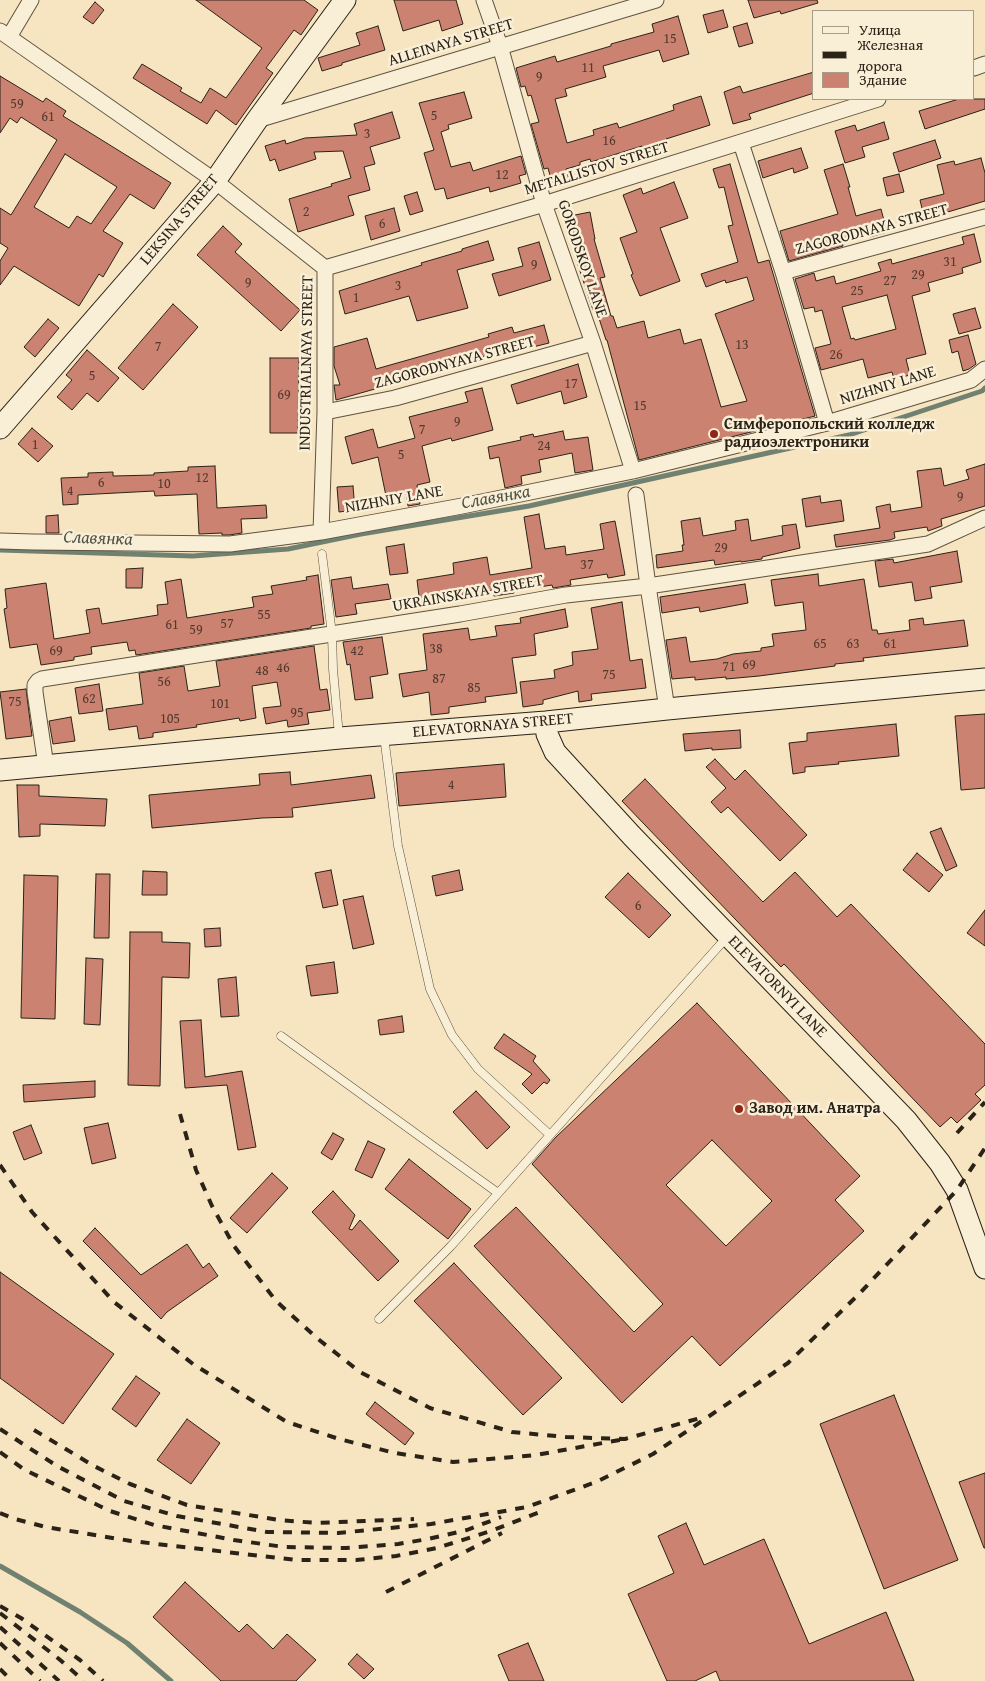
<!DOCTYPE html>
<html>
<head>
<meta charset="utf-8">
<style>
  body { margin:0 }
  #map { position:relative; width:985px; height:1681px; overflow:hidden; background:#f6e5c0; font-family:"Gentium Book Plus",serif }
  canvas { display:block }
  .legend { position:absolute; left:812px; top:10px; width:162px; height:90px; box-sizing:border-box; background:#f9eed6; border:1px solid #a79c8a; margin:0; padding:6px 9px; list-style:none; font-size:15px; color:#2b2218 }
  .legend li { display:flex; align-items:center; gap:10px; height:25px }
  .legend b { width:25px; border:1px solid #a79c8a }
</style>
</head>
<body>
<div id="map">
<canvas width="985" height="1681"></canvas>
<ul class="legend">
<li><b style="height:6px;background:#f9eed6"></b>Улица</li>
<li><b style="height:6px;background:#2b2218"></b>Железная дорога</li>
<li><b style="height:14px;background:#cc8271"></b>Здание</li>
</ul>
</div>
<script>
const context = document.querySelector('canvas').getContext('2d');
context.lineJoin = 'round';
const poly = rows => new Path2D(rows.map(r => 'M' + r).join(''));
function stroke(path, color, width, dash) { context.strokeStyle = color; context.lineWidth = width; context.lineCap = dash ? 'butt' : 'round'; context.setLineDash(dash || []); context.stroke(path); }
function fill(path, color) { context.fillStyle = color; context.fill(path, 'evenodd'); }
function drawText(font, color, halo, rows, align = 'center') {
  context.font = font + ' "Gentium Book Plus",serif'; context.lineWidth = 5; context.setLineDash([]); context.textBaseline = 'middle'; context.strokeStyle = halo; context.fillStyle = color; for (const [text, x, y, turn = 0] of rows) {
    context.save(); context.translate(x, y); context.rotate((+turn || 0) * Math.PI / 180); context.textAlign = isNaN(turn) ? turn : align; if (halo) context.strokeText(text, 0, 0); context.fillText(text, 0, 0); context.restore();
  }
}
const stream = poly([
  [0,550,193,556,288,549,361,534,529,506,849,435,982,391,985,388],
  [0,1566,80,1612,127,1643,171,1681]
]);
const building = poly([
  [196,0,304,0,318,10,301,35,294,30,266,68,273,73,236,125,216,110,207,124,133,78,142,64,182,88,180,91,201,103,210,88,226,98,262,48,196,0],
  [394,0,456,0,463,24,442,31,439,20,403,31,394,0],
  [748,0,817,0,818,3,781,14,780,11,754,18,748,0],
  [95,2,104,10,93,24,83,17,95,2],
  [723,10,728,27,708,33,703,15,723,10],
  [678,16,689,54,663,62,659,50,603,66,606,77,565,89,567,96,555,99,567,143,594,135,593,130,617,123,619,128,674,110,673,105,701,96,710,125,666,139,667,141,643,149,642,146,591,162,590,159,580,162,580,165,566,169,569,178,552,183,548,168,544,169,531,124,539,122,531,95,528,96,525,86,521,87,516,68,555,56,557,62,611,46,611,44,654,32,652,24,678,16],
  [747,23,753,43,739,47,733,27,747,23],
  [378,26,385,50,342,63,342,65,322,71,318,58,360,45,356,33,378,26],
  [814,72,814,93,749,114,751,119,733,124,724,92,740,86,743,93,814,72],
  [0,76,43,102,46,98,66,111,63,116,171,183,154,209,130,194,103,231,123,243,103,277,99,274,79,306,14,266,0,285,0,261,8,248,0,243,0,208,11,215,57,140,21,117,17,123,10,118,0,133,0,76],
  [65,154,117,187,91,224,77,216,69,228,34,207,65,154],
  [464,92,472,118,448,125,449,129,441,132,451,167,470,162,473,171,521,156,526,174,519,176,521,183,490,192,489,187,447,199,444,188,435,190,424,153,434,150,419,103,464,92],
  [959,99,985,99,985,109,925,129,919,111,959,99],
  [392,112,400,138,370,147,375,164,364,167,370,190,348,196,354,215,298,232,289,199,332,186,331,184,351,178,343,151,314,152,316,159,279,171,275,159,270,161,265,146,285,140,286,144,305,138,357,135,354,124,392,112],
  [884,122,889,139,862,147,865,157,845,163,835,131,855,125,857,131,884,122],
  [935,140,941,158,899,172,893,153,935,140],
  [801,148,808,168,794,173,793,168,763,178,758,161,801,148],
  [981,158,985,173,985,201,941,214,941,216,925,221,920,200,944,194,937,165,954,161,955,165,981,158],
  [730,164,758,263,769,260,815,416,639,460,607,340,606,340,596,309,593,310,575,256,578,255,570,216,590,212,595,239,594,239,605,277,600,278,611,316,613,316,617,328,644,321,648,338,680,329,684,344,701,339,721,407,747,401,715,314,754,300,747,277,726,283,725,280,706,287,701,274,738,262,728,226,733,225,724,187,719,188,713,169,730,164],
  [843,164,850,187,848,187,856,216,881,209,887,232,870,237,869,231,841,238,843,246,789,261,780,231,838,214,824,170,843,164],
  [899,174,904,192,887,196,883,178,899,174],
  [674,182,688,218,660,228,680,281,640,296,631,275,633,274,620,238,637,232,623,195,641,188,643,194,674,182],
  [417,192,423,211,410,215,404,196,417,192],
  [394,208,400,231,371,240,365,216,394,208],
  [223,226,242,244,235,252,300,310,281,331,197,255,223,226],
  [974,234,981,262,962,268,963,273,928,283,930,291,912,296,926,354,906,359,910,375,894,379,892,372,868,378,863,359,821,370,815,348,831,344,822,310,815,312,814,307,804,309,795,279,814,273,816,281,834,276,836,284,881,271,878,263,891,259,892,264,964,244,962,237,974,234],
  [887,295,896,329,855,340,854,338,851,339,842,307,887,295],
  [488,241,494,260,457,270,468,308,417,321,409,296,345,314,339,291,422,265,421,263,462,251,462,249,488,241],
  [539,242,551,280,499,296,492,274,523,266,518,248,539,242],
  [173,304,198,327,143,390,118,368,173,304],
  [975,308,981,328,959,334,953,314,975,308],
  [48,319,59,328,35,357,24,347,48,319],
  [544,325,549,343,529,348,528,342,435,372,336,400,334,385,340,385,334,366,334,347,367,338,376,369,489,337,488,334,512,327,514,333,544,325],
  [968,335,976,364,969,369,963,371,958,351,952,353,949,340,968,335],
  [87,350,119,378,98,402,87,393,72,410,57,397,72,380,66,375,87,350],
  [270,358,299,358,298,433,270,433,270,358],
  [578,364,587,397,564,404,561,391,517,404,511,385,578,364],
  [482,388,493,430,452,441,451,438,422,446,430,482,417,485,420,504,408,506,406,492,386,496,378,457,352,464,345,437,373,429,378,448,415,438,409,417,468,402,465,392,482,388],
  [32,428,53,446,38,462,18,444,32,428],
  [563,431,565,440,588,437,593,470,575,473,572,453,539,460,541,472,521,476,522,484,505,488,499,457,490,459,488,447,521,440,520,437,533,434,534,437,563,431],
  [985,464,985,506,941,519,942,526,928,531,927,527,894,532,895,538,890,540,836,547,834,535,880,528,876,507,890,504,891,512,922,507,917,471,941,468,944,486,969,479,966,470,985,464],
  [215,466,217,508,266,505,267,518,241,519,242,533,229,535,222,535,222,533,199,534,197,494,155,496,154,491,78,495,78,504,63,505,61,478,88,477,88,473,113,472,113,476,154,475,154,473,188,471,188,467,215,466],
  [353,486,355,510,339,512,337,487,353,486],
  [820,496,821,503,841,500,844,521,806,527,802,499,820,496],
  [539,514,545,549,565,546,566,555,604,549,600,524,615,521,625,575,608,578,607,574,570,580,571,585,553,588,552,585,514,591,514,593,494,596,493,590,444,597,444,600,420,604,417,580,454,574,453,563,487,557,490,575,532,568,524,517,539,514],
  [58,515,59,533,46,533,46,516,58,515],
  [700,518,703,536,736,530,735,521,748,519,751,541,783,535,782,526,796,524,800,548,762,557,762,559,741,562,741,561,715,565,714,560,657,568,656,555,683,551,682,545,684,545,681,521,700,518],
  [404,544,408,573,390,575,386,547,404,544],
  [957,551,962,582,930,587,932,598,915,601,912,582,879,587,875,561,893,559,894,563,957,551],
  [143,568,142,588,126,588,126,569,143,568],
  [818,574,819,586,864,579,872,630,877,630,878,634,910,630,909,620,923,618,924,625,964,620,968,646,863,658,864,661,835,664,835,666,759,676,726,679,726,677,695,680,695,677,672,679,666,640,686,637,690,662,717,659,733,654,761,651,761,648,774,646,772,634,806,630,803,602,775,606,771,580,818,574],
  [318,575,324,624,311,626,311,628,136,655,135,650,129,651,127,642,91,647,92,654,74,657,74,660,41,665,37,644,10,648,4,609,7,608,5,589,46,583,54,639,90,633,86,610,99,608,102,624,158,615,157,605,168,604,165,582,181,579,187,618,254,607,252,597,273,594,271,586,307,580,306,577,318,575],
  [351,577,353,589,388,584,391,599,355,604,357,614,336,617,331,580,351,577],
  [745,584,748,603,700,612,699,607,662,613,660,597,745,584],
  [622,602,630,661,642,659,646,688,591,694,592,700,579,702,578,691,543,700,543,704,523,707,520,682,555,678,554,670,573,665,572,652,598,649,591,608,622,602],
  [565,609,568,627,534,634,536,655,512,658,517,693,485,697,486,702,449,707,449,713,431,715,429,692,403,697,399,674,427,670,423,634,468,628,470,640,497,636,495,626,521,623,520,618,565,609],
  [382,637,388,674,370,677,373,698,355,700,350,664,347,665,343,642,382,637],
  [314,646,320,690,327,689,330,710,307,713,309,724,288,727,287,720,266,724,263,708,281,706,277,682,252,686,256,718,240,721,239,718,196,725,197,727,153,733,153,737,139,739,137,726,109,730,106,709,143,704,139,673,184,666,188,691,220,686,216,661,314,646],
  [99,684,103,711,79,714,75,688,99,684],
  [26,689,32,736,6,739,0,692,26,689],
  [985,714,985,788,961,790,955,716,985,714],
  [71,717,75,741,53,744,49,721,71,717],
  [896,724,899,756,838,762,839,764,805,767,805,772,793,774,789,743,807,741,807,733,896,724],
  [740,730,741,748,712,750,712,748,685,751,683,734,740,730],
  [715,759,735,780,745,770,807,835,780,861,728,807,721,813,711,802,726,788,706,767,715,759],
  [504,764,506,797,399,806,396,773,504,764],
  [290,772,291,785,371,775,375,798,292,808,293,817,262,818,152,828,149,795,260,785,259,774,290,772],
  [645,779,763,902,795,872,837,917,851,904,985,1044,985,1085,975,1094,981,1100,957,1123,951,1117,940,1127,784,964,781,967,622,801,645,779],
  [17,785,39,785,39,796,107,799,105,826,40,824,40,836,19,837,17,785],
  [941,828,957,866,946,871,930,832,941,828],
  [917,853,943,875,929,892,903,870,917,853],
  [331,870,338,905,323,908,315,873,331,870],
  [459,870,463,890,436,896,432,876,459,870],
  [143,871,167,872,167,895,142,895,143,871],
  [628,873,671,915,649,938,605,897,628,873],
  [96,874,110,874,109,938,94,938,96,874],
  [24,875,58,876,55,1019,21,1018,24,875],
  [363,896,374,944,353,949,343,900,363,896],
  [985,910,985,946,967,933,985,910],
  [220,928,221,946,205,947,204,929,220,928],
  [130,932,162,932,162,942,190,943,189,978,162,977,160,1086,128,1085,130,932],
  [86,958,103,959,100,1025,84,1024,86,958],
  [334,962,338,993,311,996,306,966,334,962],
  [236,977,239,1016,221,1017,218,979,236,977],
  [697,1003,860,1176,835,1200,864,1231,720,1366,692,1336,622,1403,474,1246,516,1207,634,1332,663,1304,532,1164,556,1137,697,1003],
  [712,1140,772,1201,726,1246,666,1185,712,1140],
  [402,1016,404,1032,380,1035,378,1020,402,1016],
  [201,1020,205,1077,242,1071,256,1147,238,1150,227,1085,185,1088,180,1021,201,1020],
  [504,1034,536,1056,533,1061,550,1080,547,1084,544,1082,532,1094,522,1084,532,1074,494,1048,504,1034],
  [95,1081,95,1097,24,1102,23,1085,95,1081],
  [476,1091,510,1127,487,1149,453,1112,476,1091],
  [108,1123,116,1158,92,1164,84,1128,108,1123],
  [31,1125,42,1153,24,1160,13,1132,31,1125],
  [333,1133,344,1139,332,1160,321,1153,333,1133],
  [368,1141,385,1149,372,1178,355,1170,368,1141],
  [409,1159,471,1209,448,1239,385,1189,409,1159],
  [272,1173,288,1188,247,1233,230,1218,272,1173],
  [333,1191,355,1215,349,1229,352,1230,360,1220,399,1261,378,1281,312,1212,333,1191],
  [95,1228,141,1275,187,1244,203,1268,209,1263,218,1276,167,1312,161,1319,83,1241,95,1228],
  [454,1263,562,1378,523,1415,414,1301,454,1263],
  [0,1272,114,1354,63,1424,0,1378,0,1272],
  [136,1376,160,1393,136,1427,112,1409,136,1376],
  [894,1395,958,1560,884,1589,820,1424,894,1395],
  [375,1402,414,1433,405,1445,366,1414,375,1402],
  [187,1419,220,1443,191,1484,157,1460,187,1419],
  [985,1473,985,1548,984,1548,959,1482,985,1473],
  [686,1523,704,1565,764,1539,809,1644,886,1612,914,1681,720,1681,716,1671,695,1681,667,1681,628,1594,674,1573,658,1536,686,1523],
  [185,1582,239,1632,247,1624,273,1649,287,1634,316,1660,296,1681,221,1681,153,1617,185,1582],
  [528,1643,544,1681,509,1681,498,1655,528,1643],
  [357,1654,374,1669,364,1679,348,1664,357,1654]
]);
const lane = poly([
  [322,554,332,634,333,669,339,736],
  [384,736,398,846,430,989,452,1035,478,1069,550,1135],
  [281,1036,498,1193],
  [379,1319,451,1246,727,937]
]);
const street = poly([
  [484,0,500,46,544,204,593,343,633,471],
  [0,31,215,181,325,268,325,412,321,532],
  [9,37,31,0],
  [974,68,985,64],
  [257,120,656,0],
  [741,143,783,272,827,423],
  [325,268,544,204,878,99],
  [783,272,985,217],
  [325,412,395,398,593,343],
  [636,495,648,586,667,709],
  [0,541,33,542,230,544,321,532,462,506,633,471,827,423,971,380,985,369],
  [46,766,35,692,35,685,38,681,42,679,460,614,566,595,648,586,928,544,985,518]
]);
const secondary = poly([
  [0,428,215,181,257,120,345,0],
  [546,722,547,734,555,752,632,836,906,1120,940,1163,957,1190,985,1268],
  [0,770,340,738,546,722,667,709,985,679]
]);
const rail = poly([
  [180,1114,196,1170,212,1206,234,1246,276,1301,318,1339,360,1372,430,1408,512,1432,566,1437,625,1439,704,1417],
  [957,1133,985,1102],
  [0,1165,32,1212,114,1302,193,1364,287,1422,339,1439,395,1453,453,1462,536,1455,625,1439],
  [0,1429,57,1466,124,1501,177,1516,267,1532,338,1533,431,1524,527,1507,596,1482,653,1454,788,1363,859,1294,957,1190,985,1148],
  [34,1430,94,1466,130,1484,187,1505,279,1520,317,1523,414,1519],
  [0,1452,25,1470,110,1511,154,1525,234,1540,284,1547,346,1548,398,1544,428,1539,467,1530,501,1517],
  [0,1513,15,1519,46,1527,131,1541,296,1560,356,1560,396,1556,437,1548,491,1531,545,1510],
  [386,1592,502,1533],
  [0,1606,21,1618,80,1660,103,1681],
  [0,1613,59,1659,84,1681],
  [0,1627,59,1681],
  [0,1643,40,1681],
  [0,1669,12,1681]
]);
const markers = [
  [714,434,5,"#8f2418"],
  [739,1109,5,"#8f2418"]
];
const numberNames = [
  ["15",670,39],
  ["11",588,68],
  ["9",539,77],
  ["59",17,104],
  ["5",434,116],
  ["61",48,117],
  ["3",367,134],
  ["16",609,141],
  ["12",502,175],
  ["2",306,212],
  ["6",382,224],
  ["31",950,262],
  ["9",534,265],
  ["29",918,275],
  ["27",890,281],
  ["9",248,283],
  ["3",398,286],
  ["25",857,291],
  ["1",356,298],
  ["13",742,345],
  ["7",158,347],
  ["26",836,355],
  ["5",92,376],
  ["17",571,384],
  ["69",284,395],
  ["15",640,406],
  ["9",457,422],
  ["7",422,430],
  ["1",35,445],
  ["24",544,446],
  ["5",401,455],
  ["12",202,478],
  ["6",101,483],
  ["10",164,484],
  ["4",70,491],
  ["9",960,497],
  ["29",721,548],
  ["37",587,565],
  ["55",264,615],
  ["57",227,624],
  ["61",172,625],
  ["59",196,630],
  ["65",820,644],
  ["63",853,644],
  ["61",890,644],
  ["38",436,649],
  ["69",56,651],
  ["42",357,651],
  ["69",749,665],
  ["71",729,667],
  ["46",283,668],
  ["48",262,671],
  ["75",609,675],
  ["87",439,679],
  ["56",164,682],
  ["85",474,688],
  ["62",89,699],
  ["75",15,702],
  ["101",220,704],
  ["95",297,713],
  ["105",170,719],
  ["4",451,785],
  ["6",638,906]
];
const streetNames = [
  ["ALLEINAYA STREET",451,43,-17],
  ["METALLISTOV STREET",597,169,-17],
  ["LEKSINA STREET",180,220,-50],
  ["ZAGORODNAYA STREET",872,230,-15],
  ["GORODSKOY LANE",582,259,71],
  ["INDUSTRIALNAYA STREET",307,363,-89],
  ["ZAGORODNYAYA STREET",455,363,-15],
  ["NIZHNIY LANE",888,386,-17],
  ["NIZHNIY LANE",394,500,-10],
  ["UKRAINSKAYA STREET",468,594,-10],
  ["ELEVATORNAYA STREET",493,726,-5],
  ["ELEVATORNYI LANE",777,987,46]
];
const poiNames = [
  ["Симферопольский колледж",724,425],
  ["радиоэлектроники",724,443],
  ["Завод им. Анатра",749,1109]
];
const waterNames = [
  ["Славянка",496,498,-10],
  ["Славянка",98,539,2]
];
stroke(stream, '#708171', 5);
fill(building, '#cc8271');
stroke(building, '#2b2218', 1);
stroke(lane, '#5e5342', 9);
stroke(street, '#5e5342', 17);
stroke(secondary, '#2b2218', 23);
stroke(lane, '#f9eed6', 8);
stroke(street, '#f9eed6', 15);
stroke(secondary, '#f9eed6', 21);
stroke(rail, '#2b2218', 4, [9, 9]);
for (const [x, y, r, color] of markers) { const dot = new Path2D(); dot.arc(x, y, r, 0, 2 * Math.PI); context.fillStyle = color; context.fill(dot); stroke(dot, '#f9eed6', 2); }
drawText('14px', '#533a2e', null, numberNames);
drawText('16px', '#2b2218', '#f9eed6', streetNames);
drawText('bold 16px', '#2b2218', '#f9eed6', poiNames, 'left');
drawText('italic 18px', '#4e5145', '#f9eed6', waterNames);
</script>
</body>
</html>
